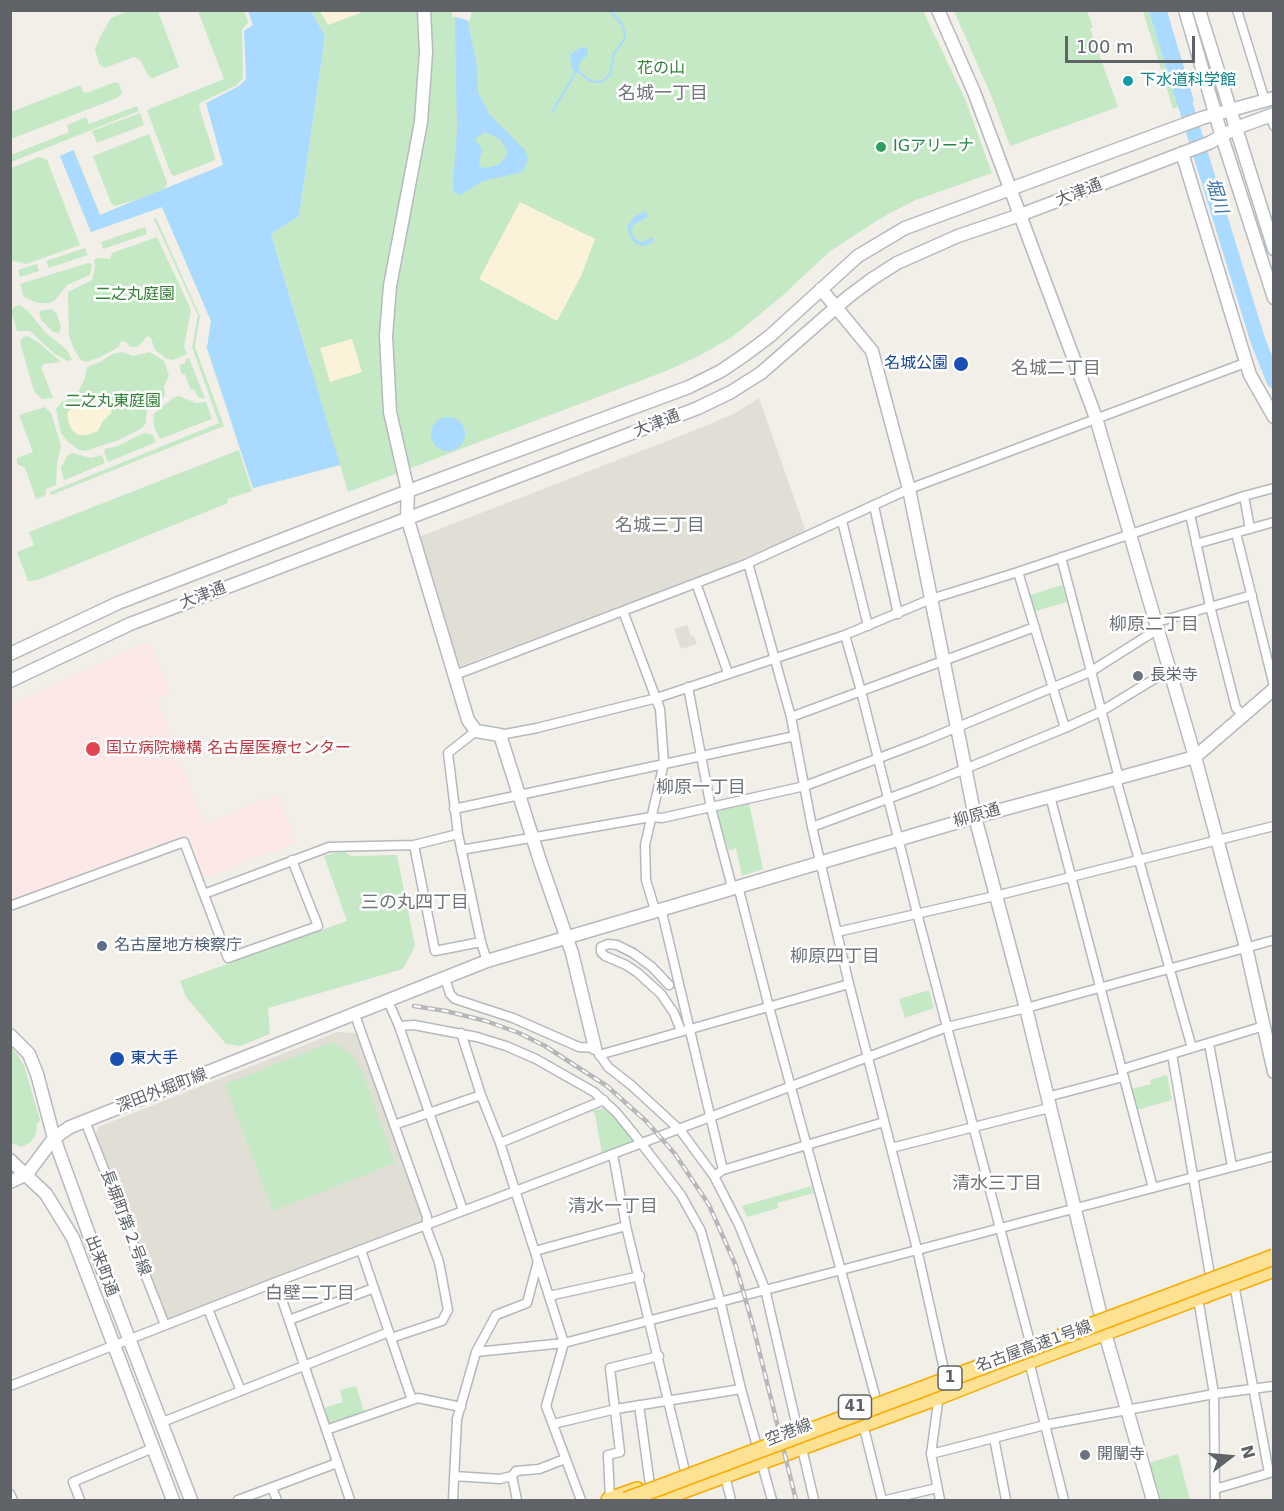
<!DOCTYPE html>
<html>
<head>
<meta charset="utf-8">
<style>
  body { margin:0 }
  #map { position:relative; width:1284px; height:1511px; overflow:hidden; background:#f1efe8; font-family:"DejaVu Sans",sans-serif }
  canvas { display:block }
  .frame { position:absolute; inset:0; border:12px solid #5f6368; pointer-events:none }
  .north { position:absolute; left:1200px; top:1427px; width:60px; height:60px; -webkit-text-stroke:4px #fff; paint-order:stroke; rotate:74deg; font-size:16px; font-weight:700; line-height:24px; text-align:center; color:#5f6368 }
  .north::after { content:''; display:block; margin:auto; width:21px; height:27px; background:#5f6368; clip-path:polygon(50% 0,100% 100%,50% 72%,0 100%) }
  .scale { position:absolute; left:1065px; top:36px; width:130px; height:27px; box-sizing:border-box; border:3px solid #5f6368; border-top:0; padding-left:8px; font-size:18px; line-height:21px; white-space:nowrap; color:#5f6368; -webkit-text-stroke:4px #fff; paint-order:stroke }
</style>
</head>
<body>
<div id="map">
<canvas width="1284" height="1511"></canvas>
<div class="frame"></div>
<div class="north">N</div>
<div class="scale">100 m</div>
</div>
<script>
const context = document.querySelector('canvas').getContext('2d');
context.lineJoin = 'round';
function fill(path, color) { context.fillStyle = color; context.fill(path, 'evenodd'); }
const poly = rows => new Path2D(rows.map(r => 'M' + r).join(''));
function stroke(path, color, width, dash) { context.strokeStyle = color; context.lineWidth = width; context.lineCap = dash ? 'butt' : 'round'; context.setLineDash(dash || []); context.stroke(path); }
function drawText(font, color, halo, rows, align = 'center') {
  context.font = font + ' "DejaVu Sans","Noto Sans JP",sans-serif'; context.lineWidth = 5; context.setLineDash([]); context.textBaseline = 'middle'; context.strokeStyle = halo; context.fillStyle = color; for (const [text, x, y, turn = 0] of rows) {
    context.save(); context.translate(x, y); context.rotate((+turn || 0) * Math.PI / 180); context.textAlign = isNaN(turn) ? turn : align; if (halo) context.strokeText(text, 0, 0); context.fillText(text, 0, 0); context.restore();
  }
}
const education = poly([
  [759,398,806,532,716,570,458,667,419,537,703,427,735,413],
  [687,625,691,636,694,636,697,644,681,649,674,629],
  [337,1032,356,1033,424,1219,422,1223,170,1319,166,1317,96,1135,98,1127]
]);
const medical = poly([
  [150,641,170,693,157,699,204,824,278,794,296,843,201,879,185,837,11,901,11,704]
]);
const green = poly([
  [128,11,158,11,179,67,153,78,149,77,140,60,134,57,105,68,99,64,95,49,101,35,111,18],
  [198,11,244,11,248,22,242,30,243,78,237,85,200,103,199,107,215,158,213,161,174,176,171,174,147,110,224,79],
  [311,11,923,11,965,99,992,173,916,200,881,218,829,252,781,297,732,337,699,356,666,371,348,492,340,465,253,488,207,348,211,321,162,207,91,232,60,156,74,150,100,215,138,199,115,206,111,203,93,156,149,134,167,182,166,187,161,189,165,188,311,367,271,234,299,216,325,36],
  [954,11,1087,11,1093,27,1090,29,1118,107,1010,146,991,95],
  [1143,11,1149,11,1178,107,1173,109],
  [115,82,119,83,122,93,117,98,11,139,11,112,78,86,81,86,83,92,87,93],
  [137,106,139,111,11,162,11,155,69,132,67,125,86,117,89,124],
  [140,113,144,125,97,143,92,131],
  [39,157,47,160,80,245,26,264,11,260,11,168],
  [156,218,200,316,195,347,224,426,51,495,50,492,219,423,192,347,198,315,154,219],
  [145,227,147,234,103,249,101,242],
  [157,237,191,310,184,347,187,354,173,360,167,359,155,350,151,338,147,336,138,347,130,347,126,342,121,341,119,347,100,357,87,362,81,360,74,349,69,336,68,292,92,280,95,268,94,259,101,258,110,259,112,253],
  [85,248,88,255,49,268,46,261],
  [88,263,92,264,90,275,67,285,55,300,50,303,37,303,24,297,20,284],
  [37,264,39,271,20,277,18,270],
  [20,305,28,311,46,333,67,350,72,360,68,361,55,354,30,331,17,331,11,311,14,307],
  [51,309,57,314,61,328,59,333,53,332,41,320,39,311],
  [27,336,38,342,61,362,44,364,41,367,53,398,42,399,34,391,20,342,22,338],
  [122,352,133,356,150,352,164,361,169,376,164,386,165,395,161,401,147,407,146,423,142,428,119,440,85,451,79,450,68,442,61,433,56,409,62,402,74,397,78,393,85,378,87,367,100,362,113,354],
  [189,358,205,399,198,397,194,389,191,390,185,374,182,375,179,365,185,363,186,359],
  [179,396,196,403,206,402,212,419,160,439,154,427,153,414,173,398],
  [45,407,51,413,61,446,57,463,56,485,46,489,46,495,36,499,25,468,17,464,17,458,33,452,19,415],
  [144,433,153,435,156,442,108,462,104,452,105,449,118,446],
  [239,450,252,491,227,499,228,503,38,580,28,581,17,552,34,545,29,532],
  [73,453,91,458,102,455,105,463,65,480,63,477,61,468,67,456],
  [1062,585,1067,602,1032,612,1027,596],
  [749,803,763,869,742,876,736,848,729,851,716,811],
  [343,851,351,856,397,855,415,946,403,969,268,1008,270,1034,240,1046,226,1044,186,997,180,981,347,921,324,856],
  [929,990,934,1008,905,1018,899,999],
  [333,1042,353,1056,363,1074,395,1163,273,1211,225,1084],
  [11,1047,17,1054,24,1065,40,1120,37,1124,36,1134,31,1142,21,1147,11,1143],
  [1167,1075,1172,1100,1137,1110,1131,1089,1151,1084,1150,1080],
  [604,1108,609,1109,633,1139,631,1143,602,1154,595,1114,592,1111],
  [812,1186,814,1193,777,1203,779,1208,747,1217,742,1206],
  [356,1386,364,1412,329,1423,324,1408,343,1402,340,1390],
  [1178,1454,1190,1500,1161,1500,1149,1463]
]);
const sand = poly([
  [320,11,365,11,328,25],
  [520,202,595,239,582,274,557,321,479,279],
  [352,339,362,372,330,382,320,348],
  [94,399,101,401,105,406,111,409,112,412,103,421,98,431,86,435,78,435,73,431,69,424,67,414,69,410]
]);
const water = poly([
  [248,11,311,11,325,36,299,216,271,234,340,465,253,488,207,348,211,321,162,207,91,232,60,156,73,150,100,215,223,165,206,103,239,86,246,79,244,31,253,25],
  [1149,11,1167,11,1194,101,1178,107],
  [455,15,467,19,477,65,478,92,489,114,525,150,528,158,524,170,518,173,483,181,460,195,455,193,453,186,457,130],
  [485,132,501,140,506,149,507,155,500,164,486,168,480,167,479,163,482,149,476,141,476,138],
  [584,47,587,48,588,54,578,65,580,69,577,73,572,69,570,55,578,49],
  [645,211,648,217,634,224,631,230,633,236,638,241,643,242,652,237,654,242,644,246,637,244,631,239,627,227,634,217],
  '431 434a17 17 0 1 1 34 0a17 17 0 1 1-34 0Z'
]);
const pier = poly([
  [453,10,472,10,470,21,452,16]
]);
const stream = poly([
  [552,112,576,72,578,71,587,79,594,82,603,81,610,75,614,53,624,40,625,33,622,24,609,10]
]);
const river = poly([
  [1180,87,1258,341,1274,381]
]);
const street = poly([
  [1237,10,1265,101],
  [1270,116,1274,126],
  [1244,496,1250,529],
  [874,506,898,614],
  [1190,514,1210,606,1236,708,1243,715],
  [842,521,868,626],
  [1236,533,1274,686],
  [1196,544,1274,522],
  [1061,557,1119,778],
  [748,563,791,717,812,827,849,984,917,1249,945,1374,943,1382],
  [1018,572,1065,728],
  [696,583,728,673],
  [623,611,660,709,664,763,645,845,646,880,655,910],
  [1157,622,1252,595],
  [845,635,861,691,917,913,1030,1342],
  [455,675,746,564,909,489,1245,363],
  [688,687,711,808,732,887],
  [791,717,1035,627],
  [476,731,448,753,458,834,481,942,487,961],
  [500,735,537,728,657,698,845,635,931,599,1018,572,1244,496,1274,488],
  [1116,779,1192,1048],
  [1050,796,1153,1188],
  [454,809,795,736],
  [812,827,933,782,1065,728,1100,712,1169,670],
  [414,845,435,951,481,942],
  [461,850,651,817,662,818,805,786,924,741,1090,672,1158,629],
  [738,886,769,1007,876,1399],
  [204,894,329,847,414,845,458,834],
  [10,906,184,842,228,958,318,926,292,860],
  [661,908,723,1170,714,1176],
  [837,932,995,896,1274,826],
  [445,978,450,994,455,999,513,1018,579,1047,595,1048,608,1067,631,1085,680,1130,714,1176,739,1225,765,1289,814,1500],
  [669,985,652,967,633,953,617,945,608,944,601,947,601,952,605,956,626,965,638,973,661,994,674,1013,681,1031],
  [388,1001,399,1026,463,1210],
  [355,1015,427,1217,427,1230,439,1262,448,1310,442,1321,391,1338],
  [399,1026,414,1025,477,1037,506,1046,536,1059,594,1092,616,1112,634,1134,681,1195,701,1231,720,1300,741,1389,772,1500],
  [461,1033,481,1095,500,1143,564,1343,546,1406,581,1500],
  [1209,1044,1232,1166],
  [1172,1054,1210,1275],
  [599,1055,849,984],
  [1123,1069,1264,1026],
  [1047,1097,1123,1077],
  [85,1121,165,1325],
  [394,1125,481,1095],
  [500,1143,604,1100],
  [891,1148,1049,1108],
  [613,1154,626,1226,685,1471],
  [723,1170,884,1122],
  [361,1250,412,1400],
  [535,1251,626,1226],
  [276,1282,350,1500],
  [1234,1284,1269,1473],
  [549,1296,640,1276],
  [1198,1298,1214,1394,1215,1500],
  [208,1309,241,1391],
  [289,1320,374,1288],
  [476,1352,564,1343,1274,1156],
  [1029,1361,1064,1500],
  [10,1386,276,1282,947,1027,1026,1008,1274,940],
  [939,1395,931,1454,940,1500],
  [639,1405,650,1485],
  [160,1423,389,1332],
  [553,1424,616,1409,741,1389],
  [863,1424,882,1500],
  [326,1430,418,1398,461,1407],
  [994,1438,1006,1500],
  [931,1454,1045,1425,1214,1394,1274,1386],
  [454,1476,500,1479,512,1476,516,1471,539,1469,565,1459],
  [512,1476,517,1500],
  [725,1476,731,1500],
  [272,1488,277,1500],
  [1215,1489,1273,1472],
  [10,1494,13,1500],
  [80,1500,73,1482,153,1448],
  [238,1500,337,1463],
  [453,1500,457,1419,476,1352,496,1315,527,1303,538,1261],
  [610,1500,608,1455,620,1452,610,1368,659,1356],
  [886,1500,937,1488]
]);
const secondary = poly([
  [424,10,426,52,421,122,390,286,386,336,390,412,408,491,407,517,468,720,476,731,500,735,540,861,572,953,595,1048],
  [938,10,974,92,1096,418,1195,757,1246,947,1274,1072],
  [1185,10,1222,137,1274,298],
  [1199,10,1274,249],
  [1182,153,1250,375,1274,417],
  [821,289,872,351,909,489,975,817,1026,1008,1105,1333,1153,1500],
  [10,654,118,603,408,491,689,387,721,371,746,354,770,336,858,256,905,228,1202,118,1274,98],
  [10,681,130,624,698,408,731,392,761,373,848,297,872,279,897,263,958,236,1020,215,1209,143,1236,128,1274,114],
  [10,1035,29,1054,37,1074,54,1138,88,1232,191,1500],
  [10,1160,46,1194,73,1238,173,1500],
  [10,1182,27,1174,54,1138,70,1127,487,961,975,817,1195,757,1274,689]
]);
const highway = poly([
  [609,1500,637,1490],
  [657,1500,938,1397,1029,1361,1274,1269]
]);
const rail = poly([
  [414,1006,446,1011,486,1021,519,1033,545,1046,607,1086,646,1121,675,1154,709,1205,736,1266,753,1326,796,1500]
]);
const highwayBridge = poly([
  [626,1500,1274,1257]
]);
const markers = [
  [1128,81,6,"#0f9aa8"],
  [881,147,6,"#2e9e5b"],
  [961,364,8,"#1a4fb4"],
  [1138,676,6,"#6b7280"],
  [93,749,8,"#e0444e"],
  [102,946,6,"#5c6f8a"],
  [117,1059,8,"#1a4fb4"],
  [1085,1455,6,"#6b7280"]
];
const shields = [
  [950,1378,24],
  [855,1407,33]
];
const shieldNames = [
  ["1",950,1378],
  ["41",855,1407]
];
const parkNames = [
  ["花の山",661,69],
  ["二之丸庭園",135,295],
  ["二之丸東庭園",113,402]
];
const cultureNames = [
  ["下水道科学館",1140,81]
];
const leisureNames = [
  ["IGアリーナ",893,147]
];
const streetNames = [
  ["大津通",1079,193,-21],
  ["大津通",657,424,-21],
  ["大津通",203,596,-21],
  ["柳原通",977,816,-16],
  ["深田外堀町線",162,1091,-21],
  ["長塀町第２号線",125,1223,69],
  ["出来町通",101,1266,69],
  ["名古屋高速1号線",1034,1347,-20],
  ["空港線",789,1433,-21]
];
const transitNames = [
  ["名城公園",948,364],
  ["東大手",130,1059,"left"]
];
const worshipNames = [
  ["長栄寺",1150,676],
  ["開闡寺",1097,1455]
];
const healthNames = [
  ["国立病院機構 名古屋医療センター",106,749]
];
const serviceNames = [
  ["名古屋地方検察庁",114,946]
];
const neighbourhoodNames = [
  ["名城一丁目",663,94],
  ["名城二丁目",1056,369],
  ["名城三丁目",660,526],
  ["柳原二丁目",1154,625],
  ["柳原一丁目",701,788],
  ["三の丸四丁目",415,903],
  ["柳原四丁目",835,957],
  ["清水三丁目",997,1184],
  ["清水一丁目",613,1207],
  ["白壁二丁目",310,1294]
];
const waterNames = [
  ["堀川",1216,196,73]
];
fill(education, '#e1ded6');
fill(medical, '#fce8e6');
fill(green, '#c5e8c5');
fill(sand, '#fbf3d9');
fill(water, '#aadaff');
fill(pier, '#f1efe8');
stroke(stream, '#aadaff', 2);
stroke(river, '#aadaff', 15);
stroke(street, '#b5b8bc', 11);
stroke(secondary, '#b6babf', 15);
stroke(highway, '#f9ab00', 18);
stroke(street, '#fff', 8);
stroke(secondary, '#fff', 12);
stroke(highway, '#fde293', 15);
stroke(rail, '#b6b7b8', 4.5);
stroke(rail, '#fff', 2, [7]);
stroke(highwayBridge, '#f9ab00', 18, []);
stroke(highwayBridge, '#fde293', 15);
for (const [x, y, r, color] of markers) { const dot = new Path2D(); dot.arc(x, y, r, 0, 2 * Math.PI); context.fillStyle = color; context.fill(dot); stroke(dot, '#fff', 2); }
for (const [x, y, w] of shields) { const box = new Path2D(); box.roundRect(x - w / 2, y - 12, w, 24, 4.5); context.fillStyle = '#fff'; context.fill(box); stroke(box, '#5f6368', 1.5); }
drawText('bold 15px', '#5f6368', null, shieldNames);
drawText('16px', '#348238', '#fff', parkNames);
drawText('16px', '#0d838f', '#fff', cultureNames, 'left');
drawText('16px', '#27864d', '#fff', leisureNames, 'left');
drawText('16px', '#5f6368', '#fff', streetNames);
drawText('16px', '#164399', '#fff', transitNames, 'right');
drawText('16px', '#5b616d', '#fff', worshipNames, 'left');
drawText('16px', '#be3a42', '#fff', healthNames, 'left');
drawText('16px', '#4e5e75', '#fff', serviceNames, 'left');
drawText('18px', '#70757a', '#fff', neighbourhoodNames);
drawText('italic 18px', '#4174aa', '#fff', waterNames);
</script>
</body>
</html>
